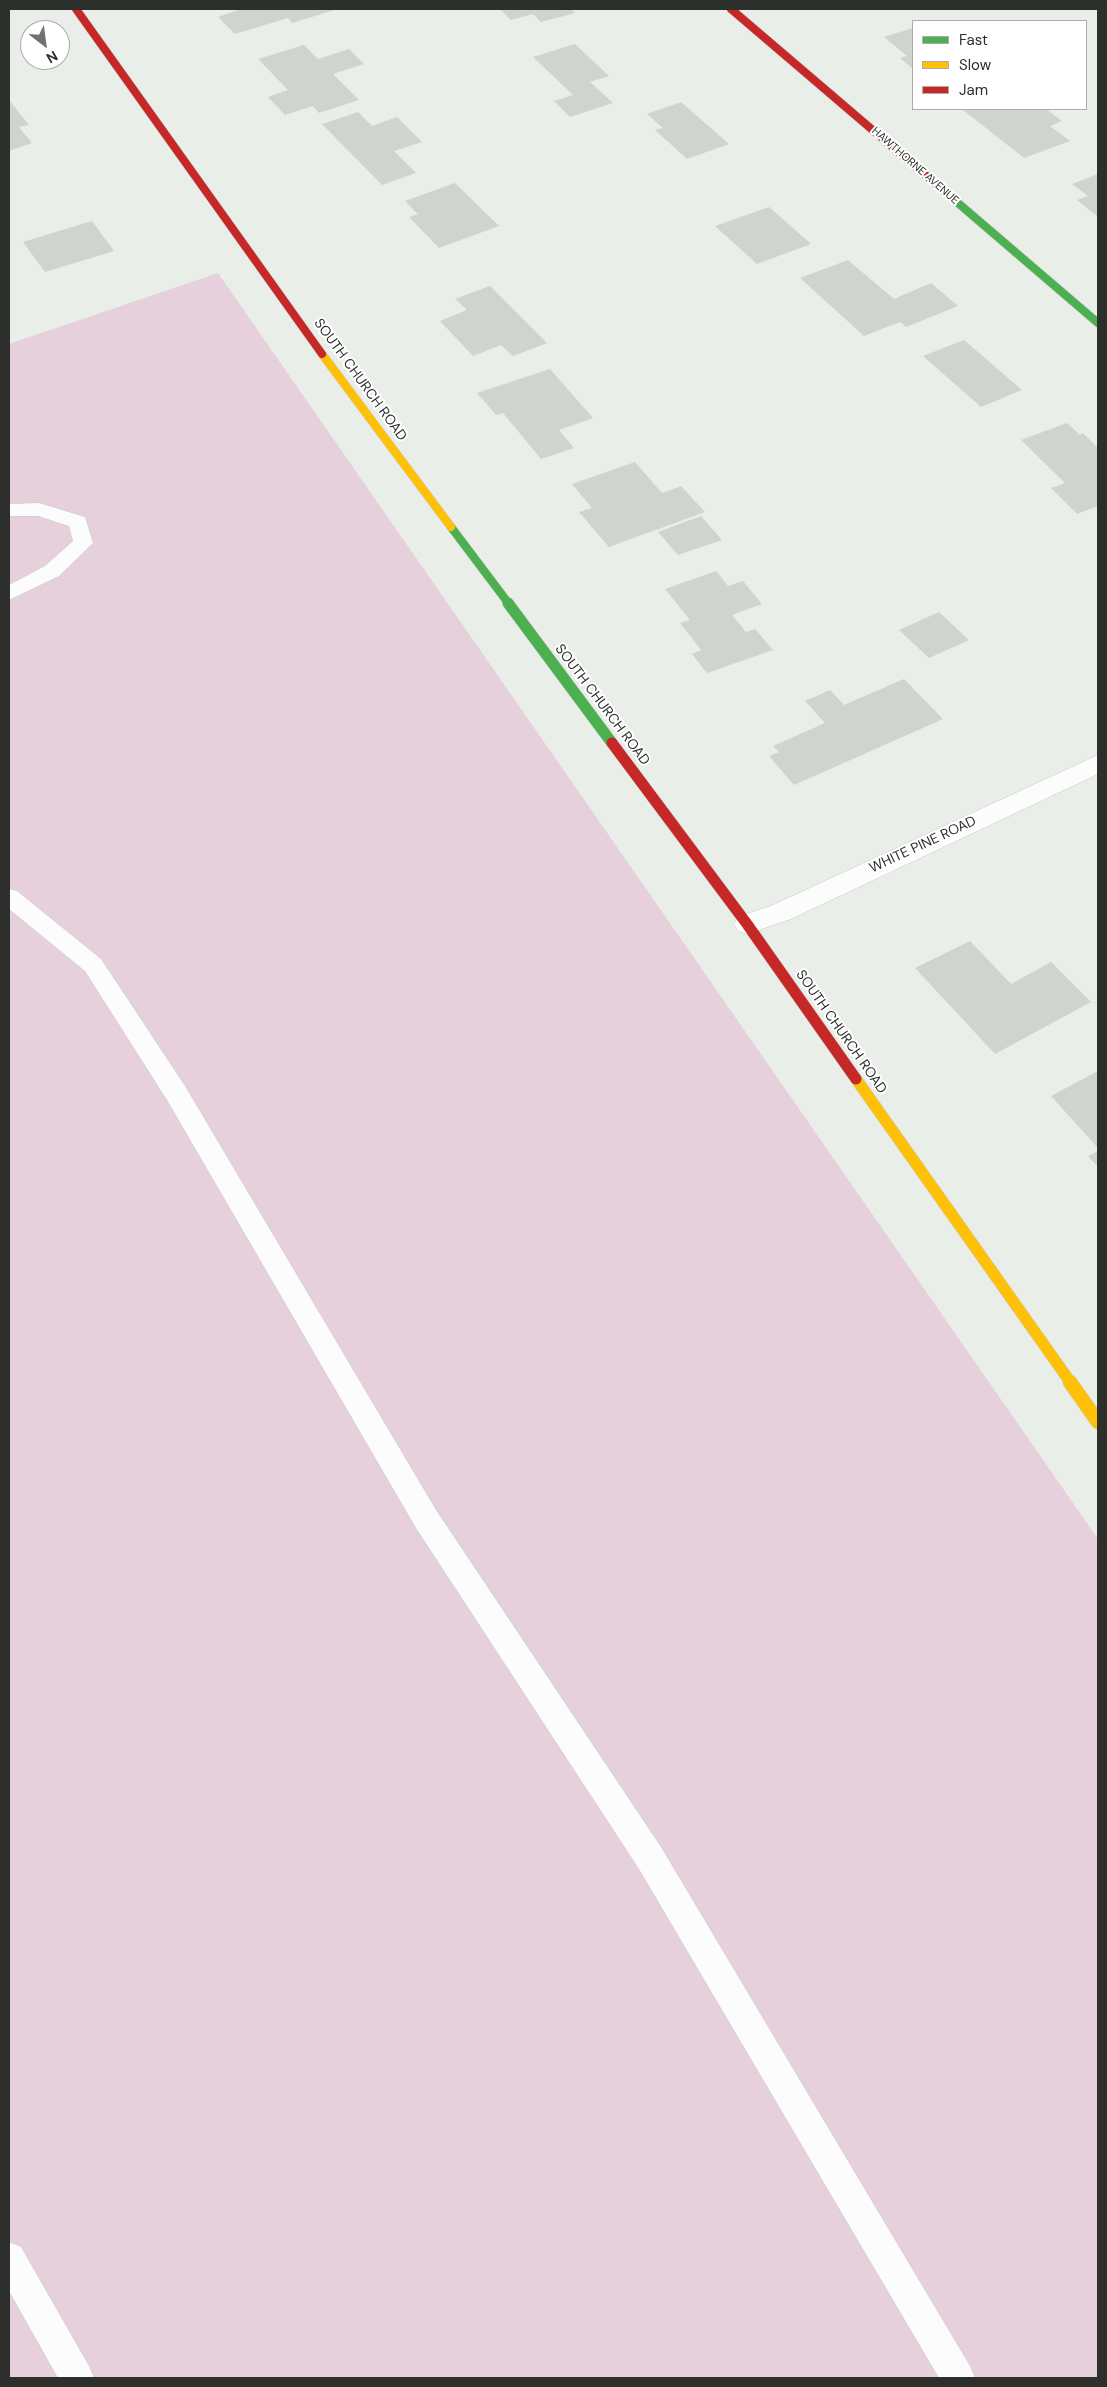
<!DOCTYPE html>
<html>
<head>
<meta charset="utf-8">
<style>
  body { margin:0 }
  #map { position:relative; width:1107px; height:2387px; overflow:hidden; background:#eaeee9; font-family:"DM Sans",sans-serif }
  canvas { display:block }
  .frame { position:absolute; inset:0; border:10px solid #2d2f2d; pointer-events:none }
  .legend { position:absolute; left:912px; top:20px; width:175px; height:90px; box-sizing:border-box; background:#fff; border:1px solid #abacab; margin:0; padding:6px 9px; list-style:none; font-size:15px; color:#2d2f2d }
  .legend li { display:flex; align-items:center; gap:10px; height:25px }
  .legend b { width:25px; border:1px solid #abacab }
  .north { position:absolute; left:20px; top:20px; width:50px; height:50px; box-sizing:border-box; background:#fff; border:1px solid #abacab; border-radius:50%; rotate:150deg; font-size:14px; font-weight:700; line-height:20px; text-align:center; color:#2d2f2d }
  .north::after { content:''; display:block; margin:auto; width:18px; height:22px; background:#6f726f; clip-path:polygon(50% 0,100% 100%,50% 72%,0 100%) }
</style>
</head>
<body>
<div id="map">
<canvas width="1107" height="2387"></canvas>
<div class="frame"></div>
<ul class="legend">
<li><b style="height:6px;background:#4caf50"></b>Fast</li>
<li><b style="height:6px;background:#ffc107"></b>Slow</li>
<li><b style="height:6px;background:#c62828"></b>Jam</li>
</ul>
<div class="north">N</div>
</div>
<script>
const context = document.querySelector('canvas').getContext('2d');
context.lineJoin = 'round';
function fill(path, color) { context.fillStyle = color; context.fill(path, 'evenodd'); }
const poly = rows => new Path2D(rows.map(r => 'M' + r).join(''));
function stroke(path, color, width, dash) { context.strokeStyle = color; context.lineWidth = width; context.lineCap = dash ? 'butt' : 'round'; context.setLineDash(dash || []); context.stroke(path); }
function drawText(font, color, halo, rows, align = 'center') {
  context.font = font + ' "DM Sans",sans-serif'; context.lineWidth = 4; context.setLineDash([]); context.textBaseline = 'middle'; context.strokeStyle = halo; context.fillStyle = color; for (const [text, x, y, turn = 0] of rows) {
    context.save(); context.translate(x, y); context.rotate((+turn || 0) * Math.PI / 180); context.textAlign = isNaN(turn) ? turn : align; if (halo) context.strokeText(text, 0, 0); context.fillText(text, 0, 0); context.restore();
  }
}
const green = poly([
  [218,273,1098,1539,1098,2378,9,2378,9,344]
]);
const building = poly([
  [241,9,338,9,292,23,288,18,235,34,218,17],
  [500,9,572,9,575,13,541,22,533,14,511,20],
  [913,28,913,69,900,58,907,56,884,37],
  [575,44,609,76,590,82,613,103,570,117,554,101,573,95,533,57],
  [304,45,318,59,349,49,364,64,333,74,359,100,319,113,313,106,285,115,268,97,288,90,258,59],
  [9,100,29,125,19,127,32,143,9,151],
  [681,102,729,144,687,159,655,130,663,128,647,114],
  [962,109,1046,109,1062,121,1050,126,1070,141,1024,158],
  [358,112,372,126,397,117,422,142,394,151,416,173,382,185,322,124],
  [1098,174,1098,217,1077,200,1088,196,1072,184],
  [455,183,499,226,439,248,409,217,418,214,405,201],
  [769,207,811,244,757,264,715,226],
  [92,221,114,251,45,272,23,242],
  [848,260,894,299,931,283,958,306,906,327,900,322,864,336,800,278],
  [490,286,547,343,513,356,501,345,473,356,440,321,467,310,455,299],
  [964,340,1022,390,981,407,923,356],
  [550,369,593,418,559,430,574,448,541,459,503,413,496,415,477,393],
  [1067,423,1080,435,1083,433,1098,448,1098,506,1077,514,1051,488,1065,483,1021,440],
  [635,462,662,493,681,486,705,512,609,547,579,512,592,508,572,484],
  [701,516,722,540,678,555,658,532],
  [716,571,728,586,743,581,762,604,732,615,746,632,755,629,773,650,707,673,692,654,701,650,680,623,690,620,665,589],
  [939,612,969,640,929,658,899,630],
  [904,679,943,719,794,785,769,756,779,752,773,746,825,723,805,701,830,690,844,705],
  [970,941,1011,984,1051,962,1091,1002,995,1054,915,968],
  [1098,1071,1098,1148,1051,1096],
  [1098,1151,1098,1167,1088,1156]
]);
const lane = poly([
  [39,503,85,517,93,543,59,576,9,600,9,585,45,566,73,541,69,526,38,516,9,516,9,504,39,503],
  [9,889,17,891,101,959,185,1086,436,1510,661,1847,970,2366,975,2378,939,2378,639,1869,416,1528,167,1100,85,971,9,909,9,889],
  [9,2242,21,2247,89,2366,94,2378,58,2378,9,2291,9,2242]
]);
const street = poly([
  [1098,755,1098,774,791,919,747,934,738,931,734,924,738,917,773,905,1098,755]
]);
const fastFar1 = poly([
  [944,191,1098,323],
  [451,527,509,604]
]);
const fast = poly([
  [508,603,612,743]
]);
const slowFar2 = poly([
  [322,354,451,527]
]);
const slowFar1 = poly([
  [856,1079,1071,1383]
]);
const slow = poly([
  [1070,1382,1098,1422]
]);
const jamFar1 = poly([
  [76,9,322,354],
  [731,9,944,191]
]);
const jam = poly([
  [612,743,747,924,856,1079]
]);
const farStreetnames = [
  ["HAWTHORNE AVENUE",915,166,41]
];
const streetNames = [
  ["SOUTH CHURCH ROAD",360,380,54],
  ["SOUTH CHURCH ROAD",602,705,53],
  ["WHITE PINE ROAD",923,845,-25],
  ["SOUTH CHURCH ROAD",841,1032,55]
];
fill(green, '#e6d0db');
fill(building, '#d0d3cf');
stroke(lane, '#c7cac6', 1);
stroke(street, '#c7cac6', 1);
stroke(fastFar1, '#c7cac6', 9);
stroke(fast, '#c7cac6', 12);
stroke(slowFar2, '#c7cac6', 9);
stroke(slowFar1, '#c7cac6', 12);
stroke(slow, '#c7cac6', 15);
stroke(jamFar1, '#c7cac6', 9);
stroke(jam, '#c7cac6', 12);
fill(lane, '#fcfcfc');
fill(street, '#fcfcfc');
stroke(fastFar1, '#4caf50', 8);
stroke(fast, '#4caf50', 11);
stroke(slowFar2, '#ffc107', 8);
stroke(slowFar1, '#ffc107', 11);
stroke(slow, '#ffc107', 14);
stroke(jamFar1, '#c62828', 8);
stroke(jam, '#c62828', 11);
drawText('11px', '#2d2f2d', '#fff', farStreetnames);
drawText('14px', '#2d2f2d', '#fff', streetNames);
</script>
</body>
</html>
